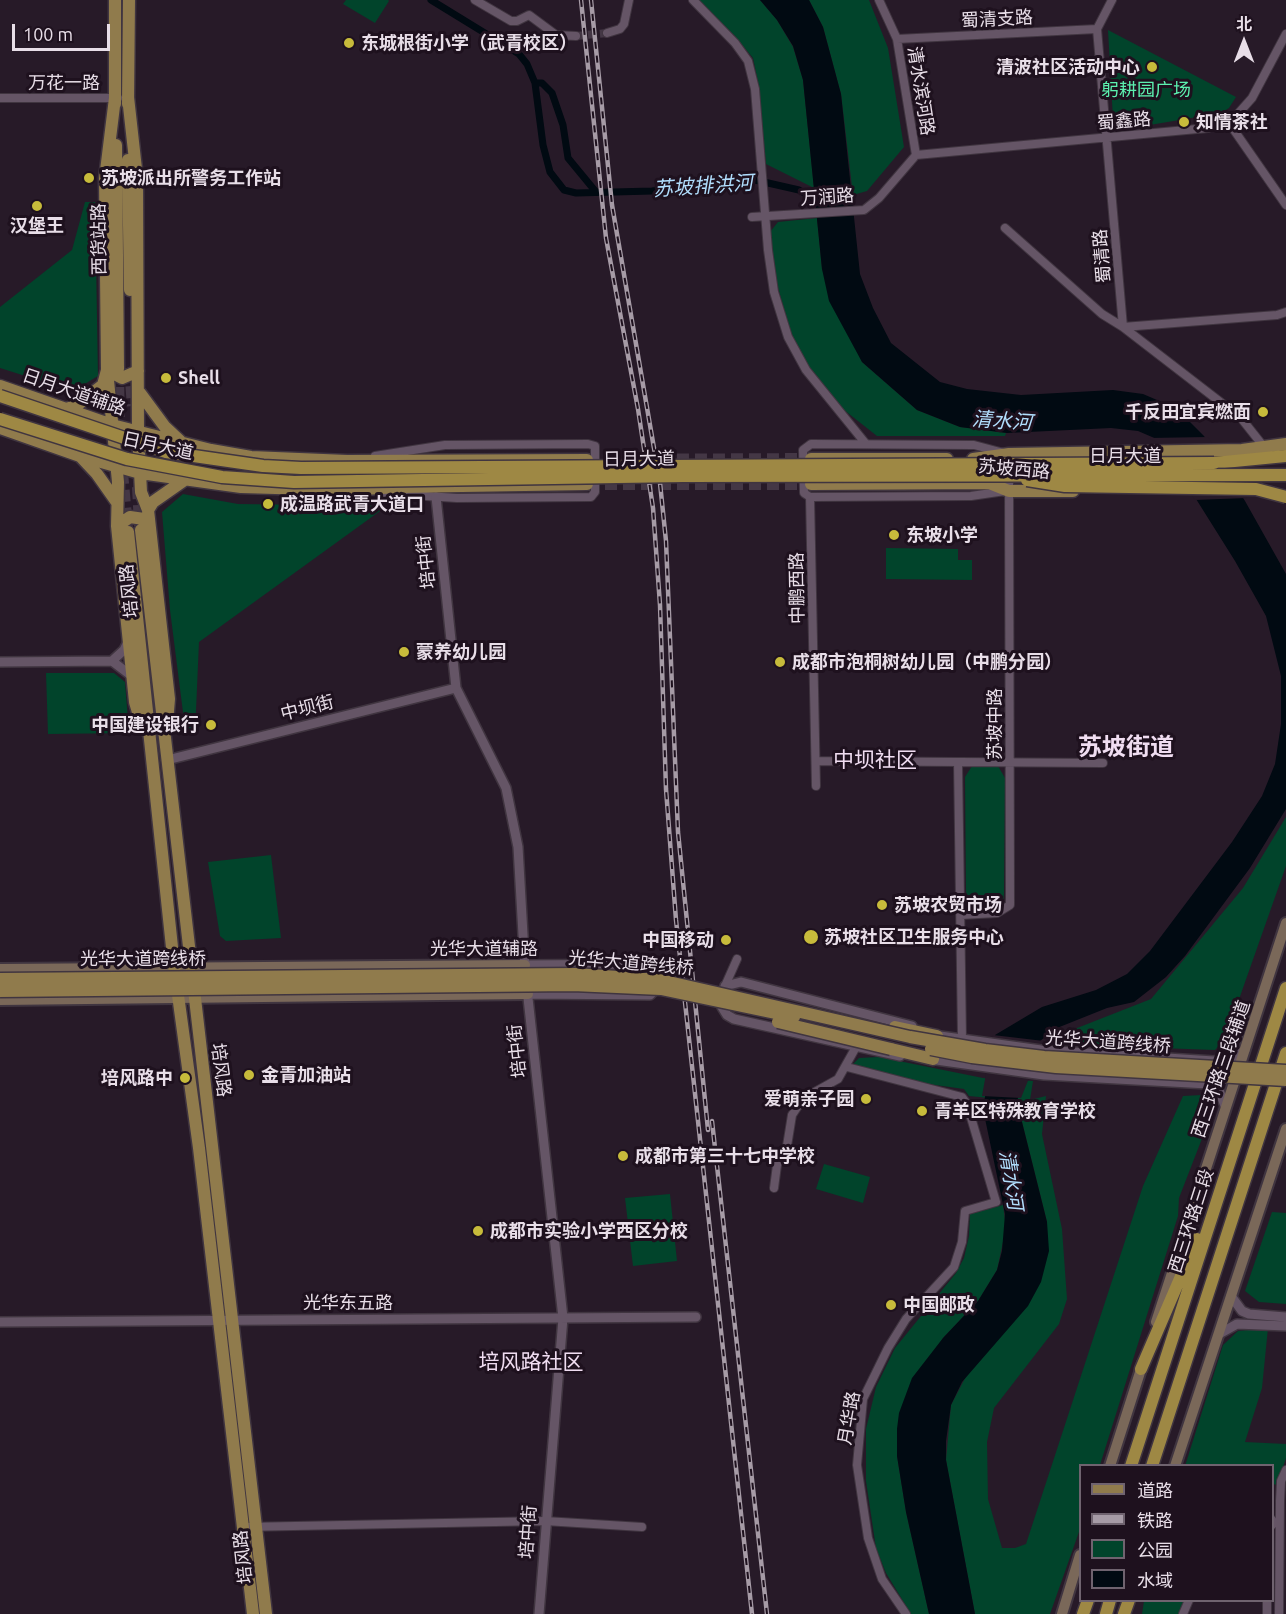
<!DOCTYPE html>
<html>
<head>
<meta charset="utf-8">
<style>
  body { margin:0 }
  #map { position:relative; width:1286px; height:1614px; overflow:hidden; background:#271a28; font-family:Ubuntu,"Noto Sans SC",sans-serif }
  canvas { display:block }
  .legend { position:absolute; left:1079px; top:1464px; width:195px; height:138px; box-sizing:border-box; background:#1e111e; border:2px solid #6f636f; margin:0; padding:8px 10px; list-style:none; font-size:18px; color:#e8dee8 }
  .legend li { display:flex; align-items:center; gap:12px; height:30px }
  .legend b { width:30px; border:2px solid #6f636f }
  .north { position:absolute; left:1214px; top:12px; width:60px; height:60px; -webkit-text-stroke:4px #1e111e; paint-order:stroke; rotate:0deg; font-size:16px; font-weight:700; line-height:24px; text-align:center; color:#e8dee8 }
  .north::after { content:''; display:block; margin:auto; width:21px; height:27px; background:#e8dee8; clip-path:polygon(50% 0,100% 100%,50% 72%,0 100%) }
  .scale { position:absolute; left:12px; top:24px; width:98px; height:27px; box-sizing:border-box; border:3px solid #e8dee8; border-top:0; padding-left:8px; font-size:18px; line-height:21px; white-space:nowrap; color:#e8dee8; -webkit-text-stroke:4px #1e111e; paint-order:stroke }
</style>
</head>
<body>
<div id="map">
<canvas width="1286" height="1614"></canvas>
<ul class="legend">
<li><b style="height:8px;background:#907b4c"></b>道路</li>
<li><b style="height:8px;background:#a69ba6"></b>铁路</li>
<li><b style="height:16px;background:#01442b"></b>公园</li>
<li><b style="height:16px;background:#010a12"></b>水域</li>
</ul>
<div class="north">北</div>
<div class="scale">100 m</div>
</div>
<script>
const context = document.querySelector('canvas').getContext('2d');
context.lineJoin = 'round';
function fill(path, color) { context.fillStyle = color; context.fill(path, 'evenodd'); }
const poly = rows => new Path2D(rows.map(r => 'M' + r).join(''));
function stroke(path, color, width, dash) { context.strokeStyle = color; context.lineWidth = width; context.lineCap = dash ? 'butt' : 'round'; context.setLineDash(dash || []); context.stroke(path); }
function drawText(font, color, halo, rows, align = 'center') {
  context.font = font + ' Ubuntu,"Noto Sans SC",sans-serif'; context.lineWidth = 6; context.setLineDash([]); context.textBaseline = 'middle'; context.strokeStyle = halo; context.fillStyle = color; for (const [text, x, y, turn = 0] of rows) {
    context.save(); context.translate(x, y); context.rotate((+turn || 0) * Math.PI / 180); context.textAlign = isNaN(turn) ? turn : align; if (halo) context.strokeText(text, 0, 0); context.fillText(text, 0, 0); context.restore();
  }
}
const green = poly([
  [346,0,388,0,389,1,375,23,343,4],
  [697,0,760,0,777,20,793,47,803,80,814,188,766,164,758,82,753,58,734,35],
  [809,0,869,0,888,48,904,147,867,191,853,195,841,94,823,27],
  [1108,30,1236,97,1229,108,1221,113,1126,129,1113,119],
  [85,202,95,202,98,376,73,391,0,368,0,307,72,250],
  [817,218,822,269,862,362,917,410,960,427,1006,433,1005,436,877,436,839,406,807,364,792,337,777,284,770,232,778,222],
  [183,494,238,504,387,506,199,642,195,733,185,728,170,610,162,512],
  [886,548,958,549,958,560,972,560,972,580,886,579],
  [46,673,114,673,125,682,129,733,48,734],
  [972,766,998,766,1005,778,1004,894,1003,901,994,906,977,905,970,901,966,892,965,777],
  [1286,817,1286,866,1225,1039,1215,1050,1048,1044,1049,1039,1151,999,1243,888],
  [271,855,281,938,226,941,220,936,208,862],
  [879,1057,983,1078,1033,1081,1030,1100,1046,1096,1042,1134,1062,1229,1067,1299,1059,1324,994,1408,987,1442,988,1499,1002,1548,1015,1548,1026,1544,1143,1186,1183,1096,1202,1095,1212,1100,1215,1105,1179,1198,1178,1216,1100,1465,1080,1466,1080,1529,1050,1614,975,1614,946,1460,951,1405,1047,1222,1017,1102,1019,1101,969,1096,964,1089,928,1084,852,1065,859,1058],
  [824,1164,870,1177,863,1203,816,1189],
  [670,1194,677,1261,633,1266,625,1198],
  [1003,1205,1006,1228,997,1270,978,1301,943,1338,897,1429,897,1456,906,1512,929,1614,911,1614,886,1573,876,1548,866,1481,866,1429,876,1387,895,1348,956,1273,964,1258,969,1236,970,1214],
  [1272,1212,1286,1213,1286,1304,1259,1302,1245,1291],
  [1268,1328,1262,1388,1245,1442,1286,1444,1286,1458,1277,1485,1273,1484,1272,1466,1185,1466,1223,1345,1238,1331],
  [1144,1601,1185,1601,1179,1614,1142,1614]
]);
const water = poly([
  [760,0,809,0,823,27,841,94,860,274,873,308,891,343,940,382,967,389,1021,395,1113,390,1143,394,1164,403,1184,416,1204,436,1245,501,1286,574,1286,809,1250,868,1185,956,1166,977,1134,1002,1107,1008,1057,1028,1040,1041,1021,1086,1017,1102,1047,1222,1049,1251,1041,1282,1028,1306,962,1382,951,1405,946,1441,946,1460,975,1614,929,1614,906,1512,897,1456,897,1429,899,1413,912,1378,943,1338,978,1301,997,1270,1002,1251,1005,1214,983,1109,995,1035,1042,1007,1096,990,1127,974,1150,951,1232,842,1262,796,1275,764,1281,724,1281,676,1266,616,1235,561,1159,440,1138,431,1111,428,1007,433,960,427,917,410,862,362,829,301,822,269,803,80,793,46,777,20]
]);
const pier = poly([
  [1208,437,1247,498,1195,500,1157,442,1148,438],
  [993,1035,1044,1041,1021,1098,982,1096]
]);
const canal = poly([
  [431,0,519,54,527,64,535,83,543,145,550,172,564,190,576,193,652,191,755,180,799,190,822,203],
  [535,83,542,83,552,93,563,125,568,158,596,192]
]);
const minorTunnel = poly([
  [576,36,607,33]
]);
const primaryTunnel = poly([
  [130,368,133,406],
  [118,369,119,437],
  [587,460,811,459],
  [122,472,127,527],
  [587,484,811,484],
  [138,487,140,526]
]);
const minor = poly([
  [475,0,511,21,517,21,529,15,556,35,576,36],
  [693,0,735,43,748,61,755,89,768,250,774,292,788,337,806,370,866,444],
  [879,0,897,39,916,155],
  [1112,0,1097,29,1123,327,1241,418,1264,447],
  [607,33,620,29,624,24,629,0],
  [897,39,1097,29],
  [0,98,118,98],
  [1227,120,1286,205],
  [916,155,1208,128,1236,116,1252,98,1286,34],
  [752,217,864,210,879,198,916,155],
  [1005,228,1102,314,1123,327,1277,315,1286,312],
  [1004,453,974,445,811,444,803,450,804,493,810,497,971,496,1005,491],
  [375,456,445,445,588,444,595,446,595,492,591,497,457,498,379,493],
  [810,497,816,786],
  [816,761,1103,763],
  [958,762,962,1040],
  [961,915,997,913,1010,905,1009,473],
  [725,986,737,959],
  [847,1067,962,1097,967,1104,996,1202,965,1211,962,1242,954,1267,906,1319,888,1348,863,1399,857,1465,868,1538,882,1579,906,1614],
  [774,1188,777,1165,787,1146,792,1115,800,1103,811,1094,838,1079,856,1047],
  [1272,1520,1272,1525],
  [244,1527,545,1521,642,1527],
  [1267,1600,1267,1614],
  [1183,1614,1189,1600],
  [1279,1614,1280,1501,1281,1481,1286,1470]
]);
const tertiary = poly([
  [436,497,456,688,506,788,518,847,525,970],
  [112,661,124,650,129,640],
  [0,662,112,661,133,677],
  [167,760,456,688],
  [525,965,644,964,652,968,654,973,654,991,650,995,528,994],
  [527,989,563,1318,539,1614],
  [940,1036,1041,1050,1214,1061,1233,1058,1245,1050],
  [900,1056,734,1019,727,1015,722,1007,725,986,741,982,912,1026],
  [929,1059,1044,1075,1208,1084,1219,1090,1225,1106],
  [1231,1296,1242,1311,1249,1314,1286,1317],
  [0,1322,696,1317],
  [1219,1334,1237,1324,1286,1326]
]);
const secondary = poly([
  [0,969,525,965],
  [0,1000,528,994],
  [1156,1322,1286,923],
  [1110,1466,1143,1363],
  [1175,1466,1286,1129],
  [1062,1614,1080,1555]
]);
const primary = poly([
  [128,97,137,178,138,432,141,492,148,510,169,699,167,723],
  [115,98,105,179,107,370,118,482,117,526,135,702,143,729],
  [115,104,115,0],
  [128,104,129,0],
  [116,145,118,369],
  [128,160,130,290],
  [0,386,112,425,211,450,251,457,347,461,587,460],
  [140,393,165,427,180,441],
  [66,409,76,406,103,385,107,370,122,378,138,371],
  [0,428,80,456,140,473,241,487,345,490,399,487,587,484],
  [81,457,97,474,116,501],
  [811,459,947,459],
  [973,459,1009,454,1242,450,1286,444],
  [811,484,989,483,1009,491,1073,491],
  [148,510,153,502,183,481],
  [117,526,130,517,144,519,149,523],
  [141,530,266,1614],
  [128,532,174,966,199,1148,253,1614],
  [895,1027,937,1036],
  [891,1049,933,1059]
]);
const trunk = poly([
  [1214,463,1286,456],
  [1141,1369,1197,1239],
  [1131,1466,1286,988],
  [1152,1466,1286,1053],
  [1083,1614,1088,1600],
  [1106,1614,1110,1600],
  [1124,1614,1129,1600]
]);
const rail = poly([
  [581,0,606,238,638,409,653,508,660,605,666,789,676,920,752,1614],
  [591,0,612,205,660,483,666,541,678,832,708,1130],
  [712,1121,767,1614]
]);
const primaryBridge = poly([
  [0,979,575,974,660,980,910,1037,985,1050,1044,1057,1286,1071],
  [0,991,573,985,661,989,794,1017],
  [778,1022,891,1049],
  [931,1049,972,1057,1056,1067,1286,1080]
]);
const trunkBridge = poly([
  [0,396,166,452,263,466,301,468,1214,463],
  [0,419,127,459,222,477,294,482,683,476,1286,475],
  [1027,480,1065,486,1256,489,1286,497]
]);
const markers = [
  [349,43,6,"#c7bb3b"],
  [1152,67,6,"#c7bb3b"],
  [1184,122,6,"#c7bb3b"],
  [89,178,6,"#c7bb3b"],
  [37,206,6,"#c7bb3b"],
  [166,378,6,"#c7bb3b"],
  [1263,412,6,"#c7bb3b"],
  [268,504,6,"#c7bb3b"],
  [894,535,6,"#c7bb3b"],
  [404,652,6,"#c7bb3b"],
  [780,662,6,"#c7bb3b"],
  [211,725,6,"#c7bb3b"],
  [882,905,6,"#c7bb3b"],
  [811,937,8,"#c7bb3b"],
  [726,940,6,"#c7bb3b"],
  [249,1075,6,"#c7bb3b"],
  [185,1078,6,"#c7bb3b"],
  [866,1099,6,"#c7bb3b"],
  [922,1111,6,"#c7bb3b"],
  [623,1156,6,"#c7bb3b"],
  [478,1231,6,"#c7bb3b"],
  [891,1305,6,"#c7bb3b"]
];
const streetNames = [
  ["蜀清支路",997,19,-3],
  ["万花一路",64,83],
  ["清水滨河路",921,91,81],
  ["蜀鑫路",1124,121,-5],
  ["万润路",827,197,-4],
  ["西货站路",99,239,-91],
  ["蜀清路",1102,256,-95],
  ["日月大道辅路",74,392,19],
  ["日月大道",158,446,12],
  ["日月大道",1125,456],
  ["日月大道",639,459,-1],
  ["苏坡西路",1014,469,5],
  ["培中街",426,562,-96],
  ["中鹏西路",797,588,-91],
  ["培风路",129,591,-96],
  ["中坝街",307,708,-14],
  ["苏坡中路",995,724,-90],
  ["光华大道辅路",484,949],
  ["光华大道跨线桥",143,959],
  ["光华大道跨线桥",631,963,5],
  ["光华大道跨线桥",1108,1042,4],
  ["培中街",517,1051,-96],
  ["西三环路三段辅道",1221,1069,-71],
  ["培风路",221,1070,83],
  ["西三环路三段",1191,1221,-72],
  ["光华东五路",348,1303],
  ["月华路",849,1418,-80],
  ["培中街",528,1532,-86],
  ["培风路",243,1557,-96]
];
const poiNames = [
  ["东城根街小学（武青校区）",361,43],
  ["清波社区活动中心",1140,67,"right"],
  ["知情茶社",1196,122],
  ["苏坡派出所警务工作站",101,178],
  ["汉堡王",37,226,"center"],
  ["Shell",178,378],
  ["千反田宜宾燃面",1251,412,"right"],
  ["成温路武青大道口",280,504],
  ["东坡小学",906,535],
  ["蒙养幼儿园",416,652],
  ["成都市泡桐树幼儿园（中鹏分园）",792,662],
  ["中国建设银行",199,725,"right"],
  ["苏坡农贸市场",894,905],
  ["苏坡社区卫生服务中心",824,937],
  ["中国移动",714,940,"right"],
  ["金青加油站",261,1075],
  ["培风路中",173,1078,"right"],
  ["爱萌亲子园",854,1099,"right"],
  ["青羊区特殊教育学校",934,1111],
  ["成都市第三十七中学校",635,1156],
  ["成都市实验小学西区分校",490,1231],
  ["中国邮政",903,1305]
];
const parkNames = [
  ["躬耕园广场",1146,90]
];
const waterNames = [
  ["苏坡排洪河",703,186,-4],
  ["清水河",1002,421,4],
  ["清水河",1011,1180,81]
];
const quarterNames = [
  ["中坝社区",875,760],
  ["培风路社区",531,1362]
];
const districtNames = [
  ["苏坡街道",1126,747]
];
fill(green, '#01442b');
fill(water, '#010a12');
fill(pier, '#271a28');
stroke(canal, '#010a12', 7);
stroke(minorTunnel, '#443745', 8, [8, 4]);
stroke(primaryTunnel, '#443745', 12, [12, 6]);
stroke(minor, '#403540', 10);
stroke(tertiary, '#403540', 12);
stroke(secondary, '#403540', 14);
stroke(primary, '#403540', 15);
stroke(trunk, '#403540', 15);
stroke(minor, '#655566', 8);
stroke(tertiary, '#655566', 9);
stroke(secondary, '#7a6859', 10);
stroke(primary, '#907b4c', 12);
stroke(trunk, '#9e8844', 12);
stroke(rail, '#a69ba6', 4.5);
stroke(rail, '#1e111e', 2, [7]);
stroke(primaryBridge, '#403540', 15, []);
stroke(trunkBridge, '#403540', 15, []);
stroke(primaryBridge, '#907b4c', 12);
stroke(trunkBridge, '#9e8844', 12);
for (const [x, y, r, color] of markers) { const dot = new Path2D(); dot.arc(x, y, r, 0, 2 * Math.PI); context.fillStyle = color; context.fill(dot); stroke(dot, '#1e111e', 2); }
drawText('18px', '#e8dee8', '#1e111e', streetNames);
drawText('bold 18px', '#e8dee8', '#1e111e', poiNames, 'left');
drawText('18px', '#5cf0af', '#1e111e', parkNames);
drawText('italic 20px', '#b1defd', '#1e111e', waterNames);
drawText('21px', '#f0ddf1', '#1e111e', quarterNames);
drawText('bold 24px', '#f0ddf1', '#1e111e', districtNames);
</script>
</body>
</html>
